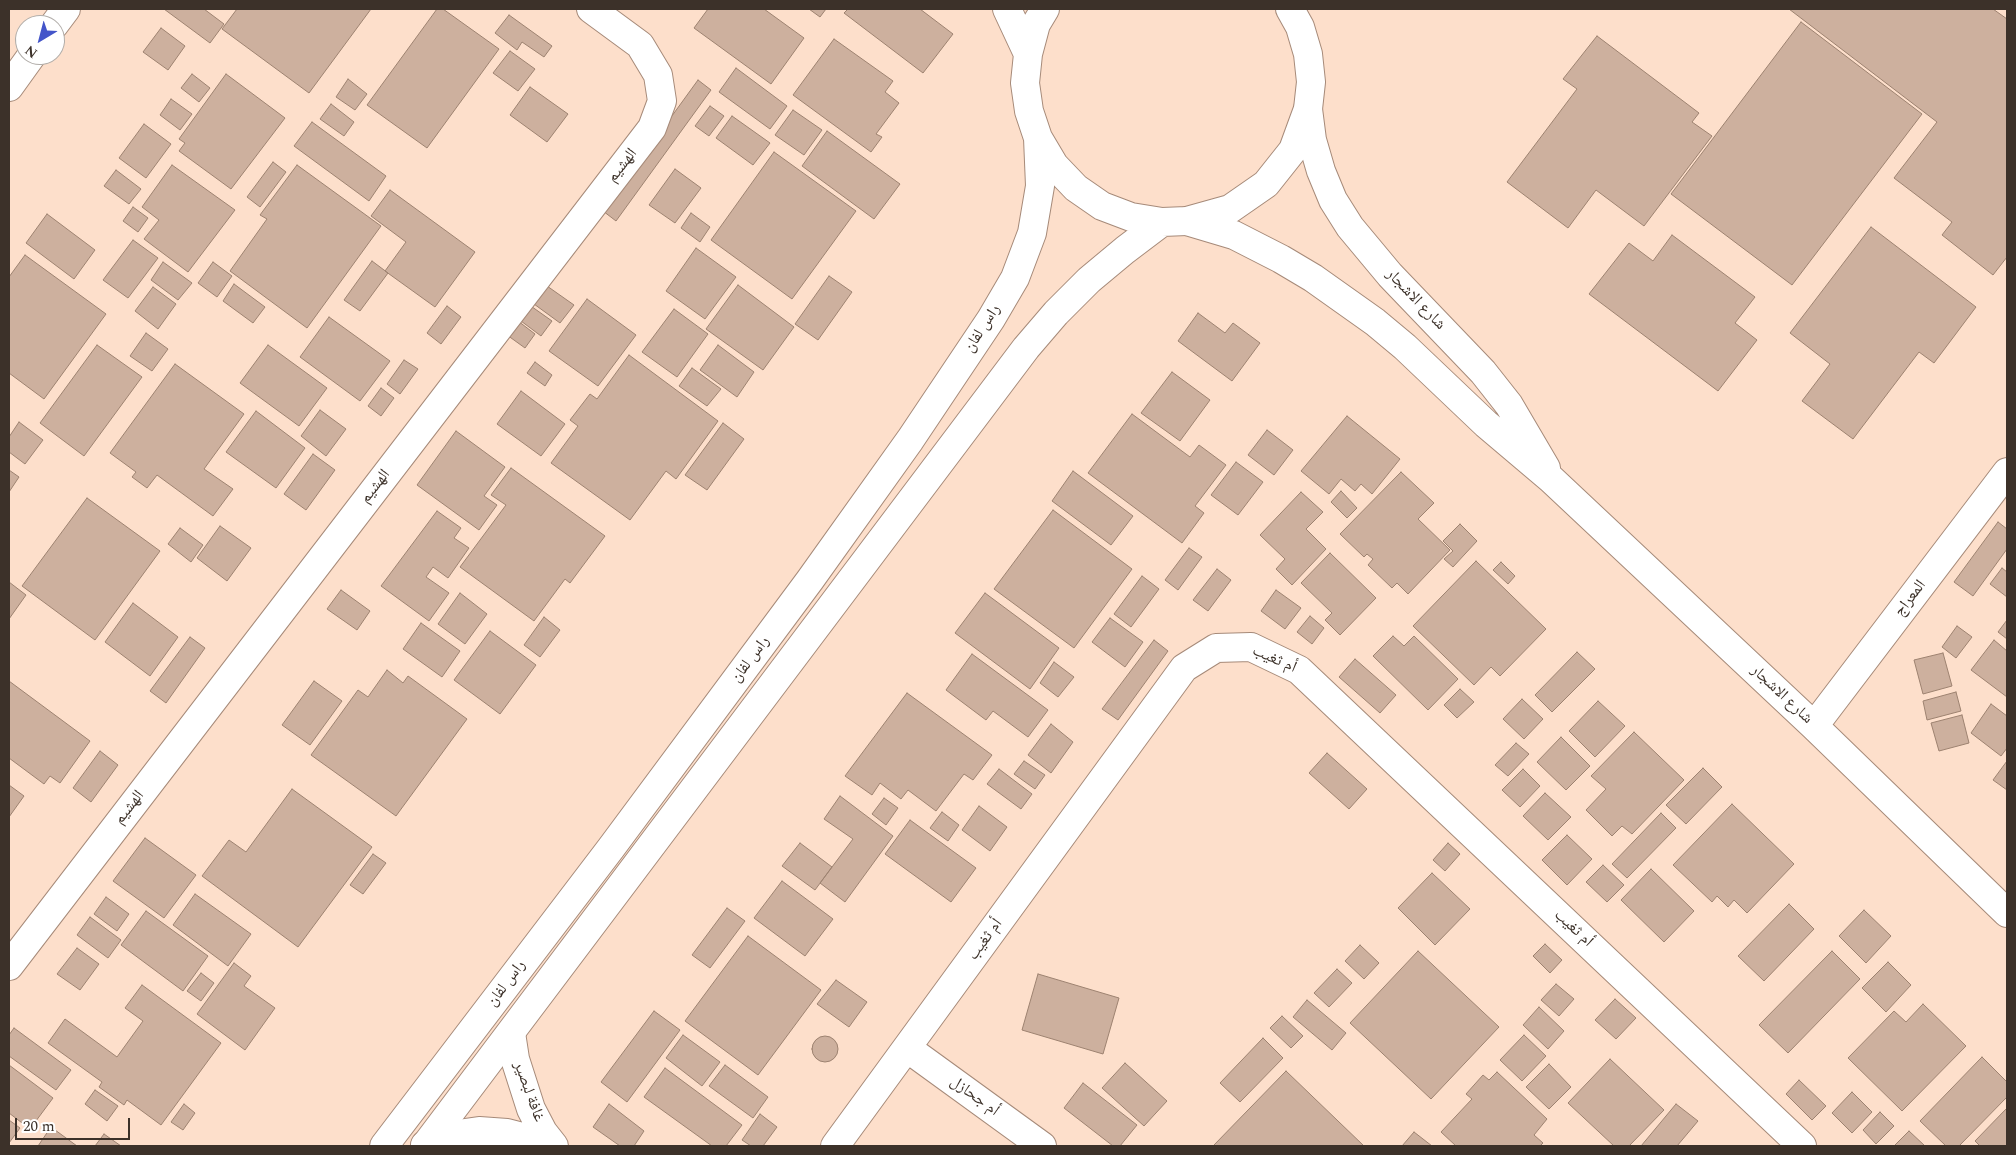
<!DOCTYPE html>
<html>
<head>
<meta charset="utf-8">
<style>
  body { margin:0 }
  #map { position:relative; width:2016px; height:1155px; overflow:hidden; background:#fddfcb; font-family:Spectral,serif }
  canvas { display:block }
  .frame { position:absolute; inset:0; border:10px solid #3c3129; pointer-events:none }
  .north { position:absolute; left:15px; top:15px; width:50px; height:50px; box-sizing:border-box; background:#fff; border:1px solid #b1ada9; border-radius:50%; rotate:217deg; font-size:14px; font-weight:700; line-height:20px; text-align:center; color:#3c3129 }
  .north::after { content:''; display:block; margin:auto; width:18px; height:22px; background:#4455c9; clip-path:polygon(50% 0,100% 100%,50% 72%,0 100%) }
  .scale { position:absolute; left:15px; top:1118px; width:115px; height:22px; box-sizing:border-box; border:2px solid #3c3129; border-top:0; padding-left:6px; font-size:15px; line-height:18px; white-space:nowrap; color:#3c3129; -webkit-text-stroke:4px #fff; paint-order:stroke }
</style>
</head>
<body>
<div id="map">
<canvas width="2016" height="1155"></canvas>
<div class="frame"></div>
<div class="north">N</div>
<div class="scale">20 m</div>
</div>
<script>
const context = document.querySelector('canvas').getContext('2d');
context.lineJoin = 'round';
function fill(path, color) { context.fillStyle = color; context.fill(path, 'evenodd'); }
const poly = rows => new Path2D(rows.map(r => 'M' + r).join(''));
function stroke(path, color, width, dash) { context.strokeStyle = color; context.lineWidth = width; context.lineCap = dash ? 'butt' : 'round'; context.setLineDash(dash || []); context.stroke(path); }
function drawText(font, color, halo, rows, align = 'center') {
  context.font = font + ' Spectral,"Noto Naskh Arabic",serif'; context.lineWidth = 4; context.setLineDash([]); context.textBaseline = 'middle'; context.strokeStyle = halo; context.fillStyle = color; for (const [text, x, y, turn = 0] of rows) {
    context.save(); context.translate(x, y); context.rotate((+turn || 0) * Math.PI / 180); context.textAlign = isNaN(turn) ? turn : align; if (halo) context.strokeText(text, 0, 0); context.fillText(text, 0, 0); context.restore();
  }
}
const building = poly([
  [164,9,204,9,224,24,210,43,164,9],
  [237,9,371,9,309,93,222,29,237,9],
  [437,9,443,9,499,49,427,148,367,105,437,9],
  [708,9,764,9,804,38,771,84,694,28,708,9],
  [809,9,826,9,820,17,809,9],
  [848,9,920,9,953,34,923,73,844,13,848,9],
  [1789,9,1993,9,2007,19,2007,257,1993,275,1942,235,1952,222,1894,178,1937,122,1789,9],
  [509,15,552,46,544,57,522,42,517,50,495,33,509,15],
  [1801,22,1922,114,1792,285,1671,194,1801,22],
  [161,28,185,46,168,70,143,52,161,28],
  [1597,36,1699,113,1692,122,1712,136,1644,226,1596,190,1568,228,1507,182,1577,89,1563,79,1597,36],
  [834,39,893,81,885,92,899,103,876,134,882,137,871,152,793,95,834,39],
  [510,51,535,69,518,91,493,73,510,51],
  [736,68,787,106,770,129,719,92,736,68],
  [192,74,210,88,199,102,181,88,192,74],
  [226,74,285,118,231,189,179,151,185,143,179,139,226,74],
  [348,79,367,94,355,110,336,97,348,79],
  [698,80,711,90,616,221,603,211,698,80],
  [530,87,568,114,547,142,510,115,530,87],
  [171,99,192,114,180,130,160,115,171,99],
  [331,104,354,122,344,136,320,119,331,104],
  [710,106,724,116,709,136,695,126,710,106],
  [793,110,822,130,804,155,775,135,793,110],
  [732,116,770,143,753,165,716,138,732,116],
  [312,122,386,176,369,201,294,146,312,122],
  [144,124,171,144,146,178,119,158,144,124],
  [827,131,900,184,874,219,802,166,827,131],
  [774,152,856,211,792,299,711,240,774,152],
  [273,162,286,172,260,207,247,197,273,162],
  [172,165,235,210,188,272,144,239,159,220,142,207,172,165],
  [297,165,381,226,307,328,230,271,267,219,260,215,297,165],
  [675,169,701,188,675,223,649,205,675,169],
  [116,170,141,189,129,204,104,186,116,170],
  [390,190,475,252,435,307,385,271,406,242,371,216,390,190],
  [133,207,148,218,138,232,123,221,133,207],
  [691,213,710,227,700,242,681,228,691,213],
  [47,214,95,250,74,279,26,243,47,214],
  [1871,227,1976,307,1934,363,1919,352,1853,439,1802,401,1830,364,1790,333,1871,227],
  [1672,235,1755,297,1735,323,1757,340,1718,391,1589,294,1629,243,1653,261,1672,235],
  [133,240,158,258,128,298,103,280,133,240],
  [696,248,736,277,705,319,666,291,696,248],
  [25,255,106,314,44,399,9,373,9,277,25,255],
  [372,261,388,273,360,311,344,300,372,261],
  [163,262,192,283,178,300,151,280,163,262],
  [213,262,232,276,217,297,198,283,213,262],
  [829,276,852,292,818,340,795,324,829,276],
  [234,284,265,307,253,323,223,301,234,284],
  [738,285,794,327,763,370,706,329,738,285],
  [547,286,574,305,560,323,534,304,547,286],
  [153,287,176,304,158,329,135,311,153,287],
  [587,299,636,335,598,386,549,351,587,299],
  [528,304,552,321,541,336,517,318,528,304],
  [447,306,461,317,441,344,427,333,447,306],
  [674,309,708,334,677,377,642,352,674,309],
  [1198,313,1225,333,1233,323,1260,343,1232,381,1178,341,1198,313],
  [329,317,390,361,360,401,300,357,329,317],
  [518,321,535,334,525,348,507,335,518,321],
  [146,333,168,349,152,371,130,356,146,333],
  [97,345,142,377,84,456,40,423,97,345],
  [268,345,327,388,299,426,240,383,268,345],
  [718,345,754,372,737,397,700,370,718,345],
  [629,355,718,421,676,479,666,471,630,520,551,463,578,426,570,420,590,394,597,399,629,355],
  [404,360,418,369,400,394,387,384,404,360],
  [535,362,552,375,545,386,527,373,535,362],
  [175,364,244,414,204,469,233,489,213,516,157,475,147,488,132,477,136,472,110,453,175,364],
  [692,368,721,389,707,406,679,386,692,368],
  [1172,372,1210,400,1180,441,1141,413,1172,372],
  [381,388,394,398,381,416,368,406,381,388],
  [521,391,565,424,541,456,497,424,521,391],
  [320,410,346,429,326,456,301,436,320,410],
  [256,411,305,448,276,488,226,452,256,411],
  [1132,414,1190,457,1199,445,1226,465,1195,506,1204,513,1182,543,1088,473,1132,414],
  [1347,416,1400,459,1372,494,1361,484,1355,491,1341,479,1329,494,1301,471,1347,416],
  [19,422,43,440,25,464,9,452,9,437,19,422],
  [723,423,744,439,707,490,685,475,723,423],
  [1267,430,1293,450,1274,475,1248,455,1267,430],
  [456,431,505,467,484,496,497,505,479,530,417,485,456,431],
  [313,454,335,470,306,510,284,494,313,454],
  [1236,462,1263,482,1238,515,1211,495,1236,462],
  [511,468,605,536,570,583,565,579,534,621,460,567,506,505,491,495,511,468],
  [9,470,19,477,9,492,9,470],
  [1073,471,1133,516,1111,545,1052,501,1073,471],
  [1401,472,1434,503,1418,519,1450,550,1408,594,1397,583,1392,588,1368,565,1373,559,1367,554,1364,557,1340,534,1401,472],
  [1341,491,1357,508,1347,518,1331,502,1341,491],
  [1301,492,1323,512,1306,529,1326,549,1292,585,1276,569,1285,559,1260,535,1301,492],
  [87,498,160,551,95,640,22,586,87,498],
  [1053,510,1132,569,1074,648,994,589,1053,510],
  [437,511,461,528,454,538,469,548,448,578,433,567,426,577,449,593,429,621,381,586,437,511],
  [1998,522,2007,529,2007,549,1973,596,1954,582,1998,522],
  [1460,524,1477,541,1453,567,1444,559,1453,551,1443,541,1460,524],
  [220,526,251,548,227,581,197,558,220,526],
  [180,528,203,545,191,562,168,544,180,528],
  [1189,548,1202,557,1178,590,1165,580,1189,548],
  [1330,553,1376,598,1340,635,1325,620,1332,613,1301,583,1330,553],
  [1476,561,1546,629,1500,676,1491,667,1474,685,1413,626,1476,561],
  [1501,562,1515,576,1508,584,1493,570,1501,562],
  [2002,568,2007,572,2007,597,1990,584,2002,568],
  [1217,569,1231,580,1208,611,1193,600,1217,569],
  [1142,576,1159,589,1131,627,1114,614,1142,576],
  [9,582,26,595,9,619,9,582],
  [341,590,370,611,357,630,327,609,341,590],
  [1276,590,1301,608,1285,629,1261,611,1276,590],
  [460,593,487,614,465,644,438,624,460,593],
  [985,593,1059,648,1030,689,955,633,985,593],
  [133,603,178,637,150,676,105,642,133,603],
  [1310,616,1324,628,1312,644,1297,632,1310,616],
  [544,617,560,630,540,657,524,645,544,617],
  [1110,618,1143,642,1125,667,1092,642,1110,618],
  [2007,620,2007,639,1998,632,2007,620],
  [421,623,460,651,442,677,403,649,421,623],
  [1957,626,1972,637,1956,658,1942,647,1957,626],
  [490,631,536,665,500,714,454,680,490,631],
  [1393,636,1404,646,1414,636,1458,679,1428,710,1373,656,1393,636],
  [190,637,205,648,166,703,150,691,190,637],
  [1154,640,1168,651,1118,720,1102,709,1154,640],
  [1994,640,2007,651,2007,697,1971,670,1994,640],
  [1577,652,1595,669,1552,712,1535,695,1577,652],
  [1943,653,1952,686,1923,694,1914,660,1943,653],
  [972,654,1048,710,1028,737,993,711,986,720,946,690,972,654],
  [1355,659,1396,695,1380,713,1339,677,1355,659],
  [1054,662,1074,677,1058,697,1040,683,1054,662],
  [387,670,403,683,408,676,467,719,396,816,311,755,358,690,368,697,387,670],
  [9,681,90,741,60,783,50,776,44,784,9,758,9,681],
  [314,681,342,701,310,745,282,725,314,681],
  [1460,689,1474,702,1457,718,1444,705,1460,689],
  [1956,692,1961,711,1927,720,1923,701,1956,692],
  [907,693,992,755,973,780,964,774,936,811,908,790,901,799,880,783,872,795,845,776,907,693],
  [1522,699,1543,719,1524,739,1503,719,1522,699],
  [1598,701,1625,726,1595,757,1569,731,1598,701],
  [1991,704,2007,716,2007,748,2001,756,1971,733,1991,704],
  [1962,715,1969,743,1939,751,1931,723,1962,715],
  [1051,724,1073,742,1051,773,1028,755,1051,724],
  [1634,732,1684,780,1632,834,1622,826,1612,836,1586,810,1606,789,1591,776,1634,732],
  [1561,737,1590,766,1566,790,1537,762,1561,737],
  [1516,743,1529,754,1508,776,1495,765,1516,743],
  [100,751,118,765,91,802,73,788,100,751],
  [1327,753,1367,789,1349,809,1309,773,1327,753],
  [1024,761,1045,775,1035,789,1014,774,1024,761],
  [2007,761,2007,790,1993,780,2007,761],
  [1703,768,1722,787,1686,824,1666,805,1703,768],
  [999,769,1032,794,1021,809,987,784,999,769],
  [1523,769,1540,786,1520,807,1502,790,1523,769],
  [9,785,24,796,9,817,9,785],
  [292,789,372,847,298,947,202,876,229,840,246,852,292,789],
  [1545,793,1571,817,1548,840,1523,816,1545,793],
  [840,796,893,836,845,902,820,883,853,839,824,819,840,796],
  [884,798,898,808,886,825,872,814,884,798],
  [1732,804,1794,864,1747,913,1734,900,1728,907,1717,896,1712,902,1673,865,1732,804],
  [979,806,1007,827,990,851,962,830,979,806],
  [942,812,959,825,948,841,930,828,942,812],
  [1661,813,1676,828,1627,878,1612,864,1661,813],
  [910,820,976,868,951,902,885,854,910,820],
  [1567,835,1592,859,1567,885,1542,860,1567,835],
  [145,838,196,875,164,918,113,881,145,838],
  [800,843,832,867,815,890,782,866,800,843],
  [1448,843,1460,854,1445,871,1433,860,1448,843],
  [373,854,386,863,363,894,350,885,373,854],
  [1603,865,1624,885,1607,902,1586,882,1603,865],
  [1651,869,1694,911,1664,942,1621,900,1651,869],
  [1432,873,1470,909,1435,945,1398,908,1432,873],
  [782,881,833,919,805,956,754,918,782,881],
  [195,894,251,934,228,966,173,925,195,894],
  [106,897,129,914,117,931,94,914,106,897],
  [1789,904,1814,929,1764,981,1738,956,1789,904],
  [727,908,745,921,710,968,692,955,727,908],
  [1864,910,1891,936,1866,963,1839,936,1864,910],
  [146,911,208,956,183,991,121,945,146,911],
  [90,917,121,940,108,958,77,935,90,917],
  [748,936,821,990,758,1075,685,1021,748,936],
  [1545,944,1562,960,1550,973,1533,956,1545,944],
  [1360,945,1379,963,1364,979,1345,961,1360,945],
  [77,948,99,964,80,990,57,974,77,948],
  [1418,951,1499,1027,1431,1099,1350,1023,1418,951],
  [1832,951,1860,979,1788,1053,1759,1025,1832,951],
  [1888,962,1911,985,1886,1012,1862,988,1888,962],
  [234,963,251,976,244,986,275,1008,245,1050,197,1014,234,963],
  [1337,969,1352,983,1329,1007,1314,993,1337,969],
  [201,973,214,983,201,1001,187,991,201,973],
  [1038,974,1119,998,1103,1054,1022,1030,1038,974],
  [836,980,867,1002,849,1027,817,1004,836,980],
  [1556,984,1574,999,1559,1016,1541,1000,1556,984],
  [142,985,221,1043,161,1125,127,1100,124,1105,99,1087,102,1082,48,1043,65,1019,117,1057,143,1021,125,1008,142,985],
  [1615,999,1636,1018,1616,1039,1595,1020,1615,999],
  [1307,1000,1346,1033,1332,1050,1293,1017,1307,1000],
  [1923,1004,1966,1046,1902,1111,1848,1058,1894,1011,1906,1022,1923,1004],
  [1539,1007,1564,1031,1548,1049,1523,1025,1539,1007],
  [654,1011,680,1030,627,1102,601,1082,654,1011],
  [1282,1016,1303,1036,1291,1048,1270,1028,1282,1016],
  [14,1028,71,1070,56,1090,9,1056,9,1035,14,1028],
  [683,1035,720,1062,702,1086,666,1058,683,1035],
  [1524,1035,1546,1056,1522,1081,1500,1060,1524,1035],
  '812 1049a13 13 0 1 1 26 0a13 13 0 1 1-26 0Z',
  [1263,1038,1283,1058,1240,1102,1220,1083,1263,1038],
  [1982,1057,2007,1082,2007,1097,1959,1146,1946,1146,1920,1121,1982,1057],
  [1610,1059,1664,1110,1629,1146,1614,1146,1568,1103,1610,1059],
  [1125,1063,1167,1101,1144,1126,1102,1088,1125,1063],
  [1549,1064,1571,1087,1549,1109,1526,1087,1549,1064],
  [9,1065,53,1098,30,1129,9,1113,9,1065],
  [725,1065,768,1097,753,1118,709,1086,725,1065],
  [665,1068,742,1125,726,1146,712,1146,644,1097,665,1068],
  [1286,1071,1364,1146,1216,1146,1214,1145,1286,1071],
  [1497,1072,1547,1119,1534,1135,1543,1143,1540,1146,1456,1146,1441,1132,1472,1099,1466,1094,1483,1075,1489,1080,1497,1072],
  [1799,1080,1826,1106,1812,1120,1786,1094,1799,1080],
  [1083,1083,1137,1125,1120,1146,1113,1146,1064,1108,1083,1083],
  [95,1090,118,1106,107,1121,85,1104,95,1090],
  [1852,1092,1872,1112,1852,1133,1832,1113,1852,1092],
  [184,1104,195,1113,183,1130,171,1122,184,1104],
  [609,1104,644,1131,634,1146,620,1146,593,1127,609,1104],
  [1676,1104,1698,1121,1677,1146,1641,1146,1676,1104],
  [2007,1108,2007,1146,1980,1146,1975,1141,2007,1108],
  [1880,1112,1894,1126,1876,1144,1863,1130,1880,1112],
  [760,1114,777,1127,763,1146,751,1146,742,1140,760,1114],
  [9,1120,20,1128,9,1143,9,1120],
  [51,1127,77,1146,38,1146,51,1127],
  [1909,1131,1925,1146,1894,1146,1909,1131],
  [1414,1132,1432,1146,1402,1146,1414,1132],
  [104,1134,121,1146,95,1146,104,1134]
]);
const minor = poly([
  [54,25,66,9],
  [9,87,32,55],
  [1308,109,1312,140,1321,171,1333,200,1350,227,1390,275,1483,372,1509,405,1546,468],
  [1187,221,1234,235,1281,259,1313,278,1375,322,1405,347,1486,424,1551,479,1814,726,2007,913],
  [1814,726,2007,472],
  [9,966,652,128,662,101,658,75,640,45,591,9],
  [511,1033,515,1059,531,1109,543,1132,554,1146],
  [907,1048,1042,1146],
  [425,1145,451,1135,479,1131,507,1133,534,1140,546,1146],
  [835,1146,1184,668,1216,648,1251,647,1299,670,1802,1146]
]);
const tertiary = poly([
  [1007,9,1028,54],
  [1045,9,1036,24,1028,54,1025,83,1029,111,1038,138,1054,165,1076,188,1102,206,1131,217,1162,222,1187,221,1230,209,1266,184,1293,150,1308,109,1311,82,1308,54,1300,27,1290,9],
  [384,1146,611,848,810,580,910,440,991,319,1015,278,1032,233,1040,186,1038,138],
  [425,1146,1026,348,1056,313,1089,280,1125,250,1162,222]
]);
const streetNames = [
  ["الهشيم",623,166,-52],
  ["شارع الاشجار",1415,300,46],
  ["راس لفان",983,329,-57],
  ["الهشيم",376,487,-52],
  ["المعراج",1911,599,-53],
  ["راس لفان",751,660,-53],
  ["أم ثغيب",1274,660,24],
  ["شارع الاشجار",1781,695,43],
  ["الهشيم",130,808,-52],
  ["أم ثغيب",1573,929,43],
  ["أم ثغيب",986,940,-54],
  ["راس لفان",507,984,-53],
  ["غافة لبصير",528,1092,70],
  ["أم جحازل",974,1097,36]
];
fill(building, '#cdb09e');
stroke(building, '#9d8270', 1);
stroke(minor, '#a68a79', 30);
stroke(tertiary, '#a68a79', 30);
stroke(minor, '#fff', 28);
stroke(tertiary, '#fff', 28);
drawText('16px', '#3c3129', '#fff', streetNames);
</script>
</body>
</html>
